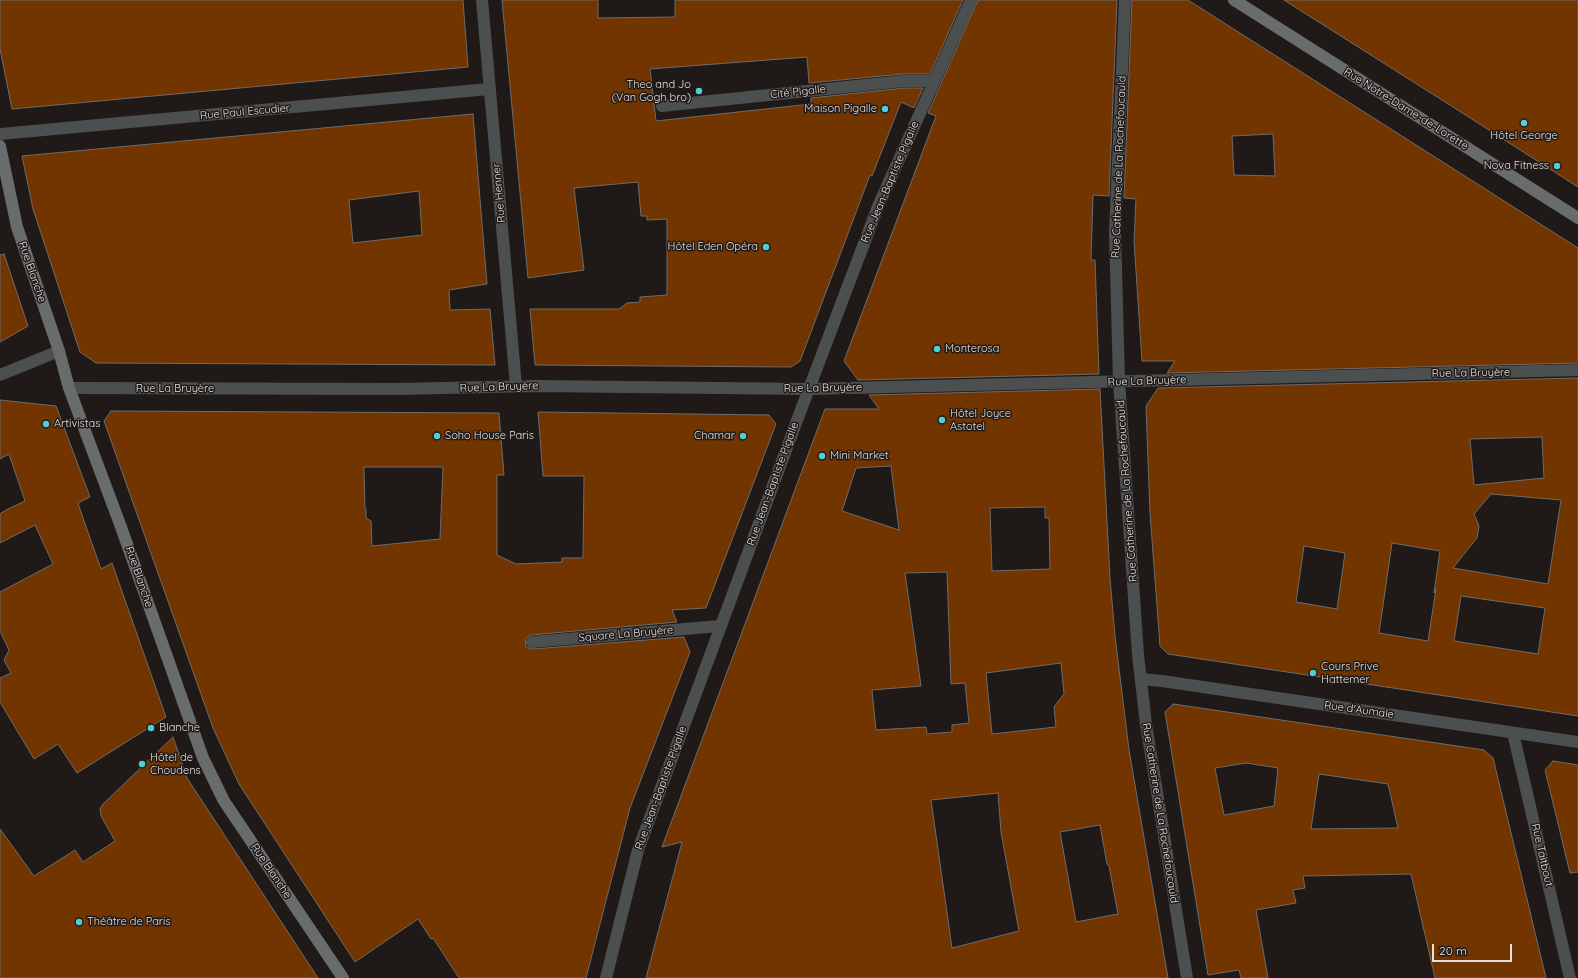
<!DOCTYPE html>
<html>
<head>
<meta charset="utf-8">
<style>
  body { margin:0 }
  #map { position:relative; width:1578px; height:978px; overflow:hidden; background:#1f1a18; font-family:Quicksand,sans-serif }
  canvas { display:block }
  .scale { position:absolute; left:1432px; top:944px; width:80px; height:18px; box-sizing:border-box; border:2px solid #e3e0de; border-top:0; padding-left:5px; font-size:12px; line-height:14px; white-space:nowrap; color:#e3e0de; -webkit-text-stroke:3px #1f1a18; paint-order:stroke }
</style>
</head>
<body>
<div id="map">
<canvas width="1578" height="978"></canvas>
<div class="scale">20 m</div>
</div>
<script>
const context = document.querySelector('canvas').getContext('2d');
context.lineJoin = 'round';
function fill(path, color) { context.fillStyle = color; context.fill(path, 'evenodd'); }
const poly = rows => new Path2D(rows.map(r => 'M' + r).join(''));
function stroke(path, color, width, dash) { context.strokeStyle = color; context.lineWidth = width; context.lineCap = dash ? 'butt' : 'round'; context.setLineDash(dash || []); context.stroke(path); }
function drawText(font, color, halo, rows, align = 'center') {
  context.font = font + ' Quicksand,sans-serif'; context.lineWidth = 3; context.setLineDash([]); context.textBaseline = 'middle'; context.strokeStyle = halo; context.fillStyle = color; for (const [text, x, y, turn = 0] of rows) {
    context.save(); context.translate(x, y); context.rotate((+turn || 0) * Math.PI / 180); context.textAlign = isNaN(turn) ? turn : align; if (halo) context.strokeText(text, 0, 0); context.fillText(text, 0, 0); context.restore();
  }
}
const building = poly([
  [0,0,463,0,468,67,12,109,0,49,0,0],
  [502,0,598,0,598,18,675,17,675,0,963,0,930,74,903,74,809,83,807,57,650,69,656,121,811,104,811,98,904,88,923,88,914,108,901,102,872,176,870,175,800,361,791,367,535,365,530,309,619,309,627,303,640,302,640,297,667,295,667,219,647,220,647,216,641,216,638,182,574,188,584,270,528,278,502,0],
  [978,0,1117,0,1109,196,1093,195,1091,260,1095,260,1099,374,858,380,844,361,936,116,928,113,978,0],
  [1132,0,1188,0,1578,248,1578,363,1167,373,1175,361,1142,361,1134,241,1136,199,1124,198,1132,0],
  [1273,134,1275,176,1234,175,1232,136,1273,134],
  [1284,0,1578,0,1578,187,1464,114,1284,0],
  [473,114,487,284,449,290,450,310,490,309,495,365,96,363,80,352,33,209,22,156,473,114],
  [419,191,422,235,353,243,349,200,419,191],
  [4,254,28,326,0,342,0,255,4,254],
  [1578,378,1578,716,1168,654,1160,646,1150,513,1146,406,1158,388,1578,378],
  [1542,437,1544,478,1474,485,1470,439,1542,437],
  [1491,494,1561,500,1548,584,1453,568,1477,538,1479,526,1474,514,1491,494],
  [1392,543,1440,551,1434,593,1436,589,1428,641,1379,633,1392,543],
  [1304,546,1345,553,1337,609,1296,602,1304,546],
  [1461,596,1545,608,1538,654,1454,641,1461,596],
  [1100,389,1110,578,1115,636,1129,750,1168,978,646,978,682,842,662,847,825,409,879,409,869,395,1100,389],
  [891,466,899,530,842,511,856,468,891,466],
  [1045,507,1045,518,1049,518,1050,569,992,571,990,508,1045,507],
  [947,572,951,684,965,683,969,723,952,725,952,732,927,734,926,727,876,730,872,690,921,686,905,573,947,572],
  [1061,663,1064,694,1054,707,1056,727,992,734,986,673,1061,663],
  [998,793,1001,832,1019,931,952,948,931,800,998,793],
  [1100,825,1107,864,1109,866,1118,914,1076,922,1060,832,1100,825],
  [0,400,56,406,90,497,78,503,84,521,101,569,112,563,166,717,77,773,58,744,34,759,0,702,0,678,11,673,4,660,9,650,0,631,0,592,53,564,35,525,0,543,0,514,6,510,25,501,9,454,0,459,0,400],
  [111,411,499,413,504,475,497,475,497,555,516,564,562,562,562,558,583,558,584,476,543,476,538,412,769,415,776,424,706,608,672,610,677,622,531,635,525,639,526,647,533,649,684,637,690,652,630,808,586,978,459,978,433,938,431,939,418,919,355,962,239,784,213,728,104,421,111,411],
  [364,467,443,467,440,539,372,546,371,521,366,518,366,509,365,509,364,467],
  [1173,704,1484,750,1493,758,1546,978,1435,978,1411,874,1303,876,1305,888,1293,890,1296,903,1256,910,1268,978,1241,978,1239,970,1208,975,1165,712,1173,704],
  [1246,763,1278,768,1274,806,1224,815,1215,768,1246,763],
  [1319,774,1388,784,1398,828,1311,829,1319,774],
  [173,737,187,778,318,978,0,978,0,829,34,876,75,850,83,862,115,841,101,816,100,809,103,804,173,737],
  [1553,761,1578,765,1578,872,1570,873,1545,770,1553,761]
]);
const street = poly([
  [482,0,516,386],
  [1125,0,1115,232,1119,381,1138,655,1146,724,1187,978],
  [662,106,904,81,934,81],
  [0,134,489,89],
  [0,375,59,351],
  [69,388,396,389,537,386,809,389,1578,370],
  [532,642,720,626],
  [1141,679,1162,681,1578,742],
  [1513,733,1570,978],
  [606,978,638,850,799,415,879,204,971,0]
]);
const secondary = poly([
  [1234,0,1578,218],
  [0,146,17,227,59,351,69,388,121,527,203,758,224,801,343,978]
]);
const markers = [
  [699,91,4,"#52ccd5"],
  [885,109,4,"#52ccd5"],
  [1524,123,4,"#52ccd5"],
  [1557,166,4,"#52ccd5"],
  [766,247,4,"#52ccd5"],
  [937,349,4,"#52ccd5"],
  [942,420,4,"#52ccd5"],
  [46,424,4,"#52ccd5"],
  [437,436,4,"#52ccd5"],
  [743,436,4,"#52ccd5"],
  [822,456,4,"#52ccd5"],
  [1313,673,4,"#52ccd5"],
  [151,728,4,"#52ccd5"],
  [142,764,4,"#52ccd5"],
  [79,922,4,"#52ccd5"]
];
const poiNames = [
  ["Theo and Jo",691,85,"right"],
  ["(Van Gogh bro)",691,98,"right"],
  ["Maison Pigalle",877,109,"right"],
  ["Hôtel George",1524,136,"center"],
  ["Nova Fitness",1549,166,"right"],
  ["Hôtel Eden Opéra",758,247,"right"],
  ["Monterosa",945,349],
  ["Hôtel Joyce",950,414],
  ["Astotel",950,427],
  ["Artivistas",54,424],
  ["Soho House Paris",445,436],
  ["Chamar",735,436,"right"],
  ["Mini Market",830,456],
  ["Cours Prive",1321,667],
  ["Hattemer",1321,680],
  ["Blanche",159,728],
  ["Hôtel de",150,758],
  ["Choudens",150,771],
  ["Théâtre de Paris",87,922]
];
const streetNames = [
  ["Cité Pigalle",798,92,-6],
  ["Rue Notre-Dame-de-Lorette",1406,109,32],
  ["Rue Paul Escudier",245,112,-5],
  ["Rue Catherine de La Rochefoucauld",1119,167,-88],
  ["Rue Jean-Baptiste Pigalle",890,182,-67],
  ["Rue Henner",499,193,-95],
  ["Rue Blanche",32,272,71],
  ["Rue La Bruyère",1471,373,-1],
  ["Rue La Bruyère",1147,381,-2],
  ["Rue La Bruyère",499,387,-2],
  ["Rue La Bruyère",823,388,-1],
  ["Rue La Bruyère",175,389],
  ["Rue Jean-Baptiste Pigalle",773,484,-70],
  ["Rue Catherine de La Rochefoucauld",1127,491,-94],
  ["Rue Blanche",139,577,71],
  ["Square La Bruyère",626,634,-5],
  ["Rue d'Aumale",1359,710,8],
  ["Rue Jean-Baptiste Pigalle",661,788,-70],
  ["Rue Catherine de La Rochefoucauld",1160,813,81],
  ["Rue Taitbout",1542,855,77],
  ["Rue Blanche",271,871,56]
];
fill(building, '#733500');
stroke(building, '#716b68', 1);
stroke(street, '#4c4f4f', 12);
stroke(secondary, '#686c6d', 12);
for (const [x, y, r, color] of markers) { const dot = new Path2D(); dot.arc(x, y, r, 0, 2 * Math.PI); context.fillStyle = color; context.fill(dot); stroke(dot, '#1f1a18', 1.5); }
drawText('11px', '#e3e0de', '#1f1a18', poiNames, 'left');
drawText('11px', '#e3e0de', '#1f1a18', streetNames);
</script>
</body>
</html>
